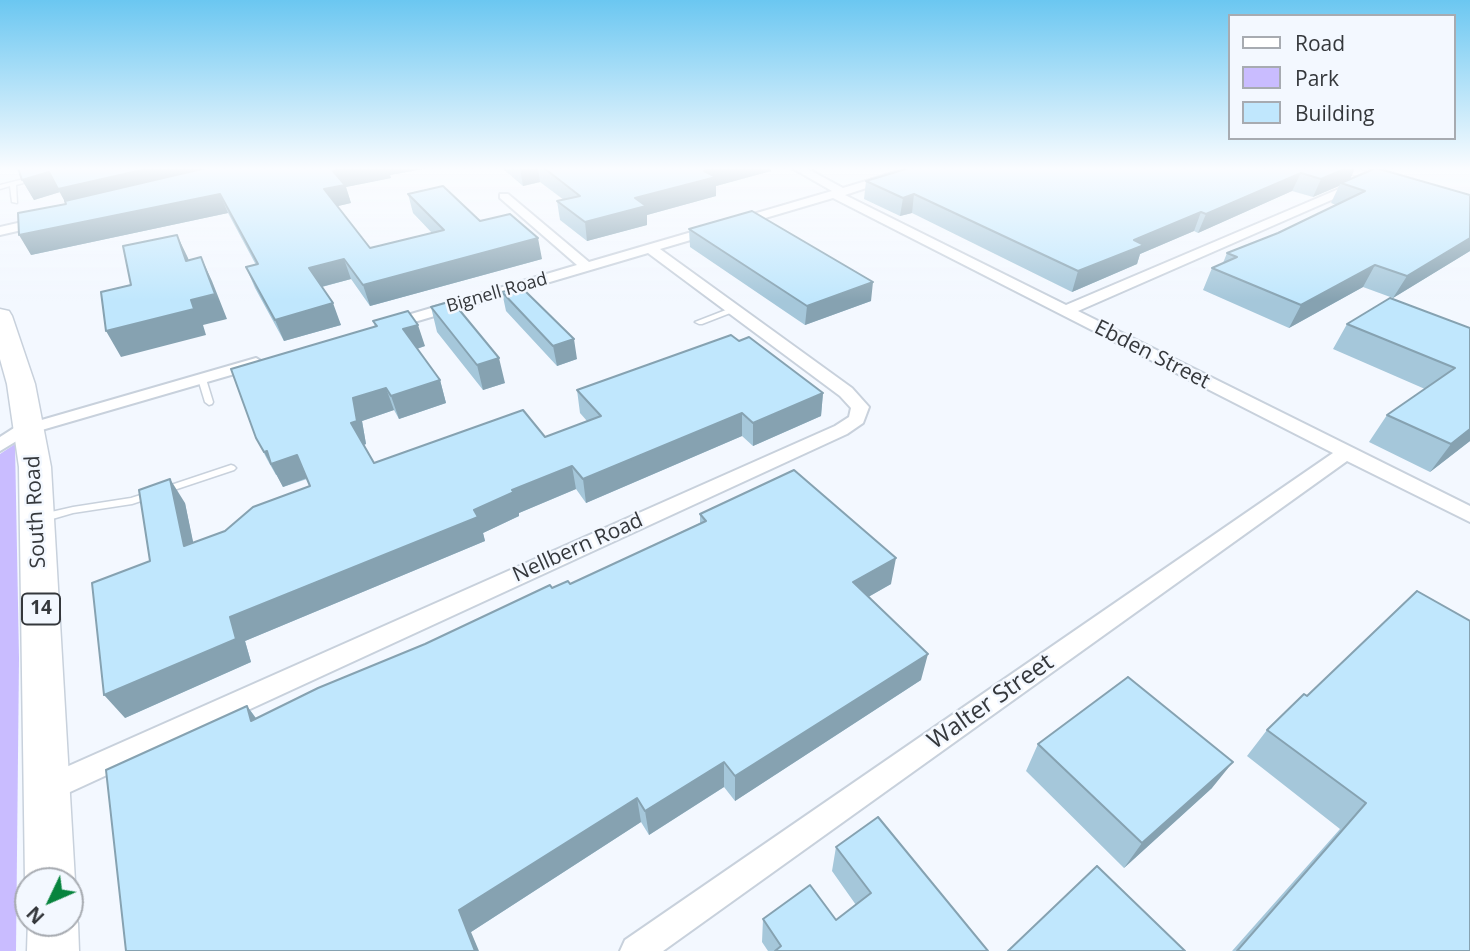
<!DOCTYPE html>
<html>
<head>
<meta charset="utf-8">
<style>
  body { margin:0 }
  #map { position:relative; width:1470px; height:951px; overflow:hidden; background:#f3f8ff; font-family:"Open Sans",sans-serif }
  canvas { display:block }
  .legend { position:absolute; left:1228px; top:14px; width:228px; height:126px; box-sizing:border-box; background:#f3f8ff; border:2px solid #a7abb1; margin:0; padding:9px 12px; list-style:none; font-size:21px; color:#35383c }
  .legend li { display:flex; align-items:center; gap:14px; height:35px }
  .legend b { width:35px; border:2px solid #a7abb1 }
  .north { position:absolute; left:14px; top:867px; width:70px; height:70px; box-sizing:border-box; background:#f3f8ff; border:2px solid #a7abb1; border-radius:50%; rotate:226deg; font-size:19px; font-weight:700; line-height:28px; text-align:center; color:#35383c }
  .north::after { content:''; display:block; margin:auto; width:24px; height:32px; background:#07843e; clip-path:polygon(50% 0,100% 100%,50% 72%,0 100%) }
</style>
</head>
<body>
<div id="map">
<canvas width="1470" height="951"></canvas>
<ul class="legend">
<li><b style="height:9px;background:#fff"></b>Road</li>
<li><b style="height:19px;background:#c9bcff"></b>Park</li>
<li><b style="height:19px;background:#c0e7fd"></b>Building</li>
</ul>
<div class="north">N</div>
</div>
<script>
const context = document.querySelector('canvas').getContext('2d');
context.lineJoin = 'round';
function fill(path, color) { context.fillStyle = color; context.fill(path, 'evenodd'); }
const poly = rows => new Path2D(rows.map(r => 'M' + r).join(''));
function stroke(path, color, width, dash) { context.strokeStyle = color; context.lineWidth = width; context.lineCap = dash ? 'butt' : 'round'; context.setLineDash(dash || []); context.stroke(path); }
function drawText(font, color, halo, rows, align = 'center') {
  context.font = font + ' "Open Sans",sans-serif'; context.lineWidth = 5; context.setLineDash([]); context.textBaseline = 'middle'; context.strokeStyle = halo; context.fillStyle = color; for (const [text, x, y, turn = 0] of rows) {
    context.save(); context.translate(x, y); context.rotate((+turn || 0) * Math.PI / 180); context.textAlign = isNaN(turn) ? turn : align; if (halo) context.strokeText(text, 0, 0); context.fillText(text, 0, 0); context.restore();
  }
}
const green = poly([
  [15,444,19,658,16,951,0,951,0,454]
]);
const service = poly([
  [36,176,38,177,38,179,16,185,17,203,12,202,10,186,0,189,0,185,36,176],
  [731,308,734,308,738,310,702,324,699,324,695,322,731,308],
  [199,377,205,377,206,379,213,402,212,404,209,405,205,402,198,379,199,377],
  [231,465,234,466,236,468,234,470,165,493,160,490,162,488,231,465],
  [150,492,155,495,153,497,132,504,73,513,42,522,38,521,37,518,38,515,73,507,131,498,150,492]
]);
const minor = poly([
  [792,168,806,168,843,188,909,168,927,168,845,195,1066,305,1353,183,1361,183,1361,187,1078,311,1470,506,1470,522,1347,461,663,951,620,951,625,940,1333,453,833,198,660,249,852,388,869,407,863,423,847,434,57,798,47,802,37,798,33,789,37,780,835,426,849,417,851,408,840,396,648,253,394,328,384,328,381,325,384,322,577,265,500,198,500,194,508,194,589,262,832,191,792,168],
  [44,217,48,218,48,224,0,235,0,227,44,217],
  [256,358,264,363,262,366,28,434,0,451,0,437,14,428,256,358]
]);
const tertiary = poly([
  [1333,168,1354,168,1397,183,1390,187,1333,168]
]);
const trunk = poly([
  [0,309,9,311,12,316,35,384,51,467,75,881,70,893,70,881,28,881,28,888,25,881,19,467,7,384,0,359,0,309],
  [70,905,78,923,79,951,27,951,28,919,28,923,70,923,70,905]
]);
const wall = poly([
  [18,168,428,168,390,175,391,178,346,187,351,203,337,206,370,248,432,233,413,213,408,194,480,221,542,259,370,306,351,279,322,287,341,325,284,341,255,288,246,267,256,265,228,213,31,255,66,204,60,192,34,200,22,180],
  [502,168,771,168,771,171,716,186,716,196,647,215,647,225,587,241,560,220,557,201,564,200,540,182,523,186],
  [909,168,1355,168,1350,179,1470,195,1470,251,1393,298,1363,287,1289,328,1203,290,1212,268,1223,263,1227,253,1278,233,1336,205,1331,203,1339,186,1313,197,1292,191,1198,233,1194,231,1140,254,1137,264,1072,292,912,213,900,216,864,199,866,181],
  [689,229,871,301,805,325,690,247],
  [502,292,577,359,557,366,506,311],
  [431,307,505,383,483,390,437,332],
  [373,321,425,346,417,349,440,380,446,403,399,419,394,410,362,421,366,444,364,445,374,463,545,437,587,421,580,413,577,390,739,341,823,393,821,416,753,446,742,436,586,503,576,489,519,513,519,516,483,533,485,541,245,641,251,662,125,718,150,561,185,503,193,543,225,531,310,486,307,479,283,487,277,475,276,475,268,461,256,438,375,327],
  [1347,324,1470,328,1470,441,1430,472,1369,442,1387,415,1425,389,1333,349],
  [700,514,891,584,868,597,921,680,735,801,724,787,649,835,641,822,471,932,106,770,247,706,256,718,552,588,570,584,700,523],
  [1307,696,1470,951,1232,951,1340,829,1247,756,1267,730],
  [1038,744,1212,788,1124,868,1026,771],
  [836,847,988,951,768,951,762,942,763,919,836,920,856,905,832,871]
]);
const shadedWall = poly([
  [151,168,245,168,69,209,58,189],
  [344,168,428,168,390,175,391,178,346,187,351,203,330,208,324,189,333,171],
  [520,168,538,168,540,182,523,186],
  [713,168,771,168,771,171,716,186,716,196,647,215,647,225,587,241,585,222,635,198,704,171],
  [1347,168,1355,168,1349,182,1341,183,1339,186,1313,197,1321,179],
  [49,172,60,192,34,200,22,180],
  [1301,173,1292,191,1198,233,1206,214],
  [220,194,228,213,31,255,19,235],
  [914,194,912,213,900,216,903,198],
  [1201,212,1194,231,1140,254,1137,264,1072,292,1078,271,1134,240],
  [177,235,188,258,197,285,186,261],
  [538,238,542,259,370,306,363,285],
  [1470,238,1470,251,1393,298,1407,276],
  [201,257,212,281,227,319,203,325,206,335,121,357,106,331,191,300],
  [344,259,351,279,317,288,309,268],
  [1375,265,1363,287,1289,328,1301,305],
  [873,282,871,301,805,325,807,306],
  [333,303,341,325,284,341,275,320],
  [418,325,425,346,410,351,403,329],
  [574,339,577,359,557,366,553,346],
  [499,358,505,383,483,390,477,365],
  [440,380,446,403,399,419,391,396],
  [386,388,394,410,362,421,366,444,360,446,351,423,353,398],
  [823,393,821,416,753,446,753,423],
  [742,413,742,436,586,503,583,479],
  [1470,429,1470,441,1430,472,1451,444],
  [267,451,297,455,307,478,283,487,264,452],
  [572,466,576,489,519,513,519,516,483,533,485,541,245,641,251,662,125,718,104,695,230,617,474,510,512,490],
  [170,479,185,503,199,570,184,546],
  [896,558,891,584,849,608,853,582],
  [928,654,921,680,735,801,735,776],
  [247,706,265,731,251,721],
  [724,762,724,787,649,835,645,811],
  [1233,762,1212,788,1124,868,1142,843],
  [637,798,641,822,471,932,479,951,475,951,459,910]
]);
const building = poly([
  [18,168,151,168,58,189,49,172,22,180,18,168],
  [206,168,344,168,333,171,345,185,324,189,370,248,444,230,408,194,443,186,480,221,510,214,538,238,363,285,344,259,309,268,333,303,275,320,246,267,258,264,220,194,19,235,18,213,66,204,65,201,206,168],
  [544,168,713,168,704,171,716,177,635,198,646,206,585,222,557,201,580,196,544,168],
  [909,168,1347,168,1321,179,1301,173,1206,214,1201,212,1134,240,1144,245,1078,271,914,194,903,198,866,181,909,168],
  [1376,168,1470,195,1470,238,1407,276,1375,265,1301,305,1212,268,1237,257,1227,253,1278,233,1365,191,1341,183,1376,168],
  [752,211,873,282,807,306,689,229,752,211],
  [177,235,186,261,201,257,215,294,191,300,194,309,106,331,101,292,131,285,123,246,177,235],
  [521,287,574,339,553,346,502,292,521,287],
  [1390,298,1470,328,1470,429,1451,444,1387,415,1455,368,1347,324,1390,298],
  [452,301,499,358,477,365,431,307,452,301],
  [408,311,418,325,403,329,440,380,391,396,386,388,353,398,357,421,351,423,374,463,523,410,545,437,601,416,577,390,731,335,739,341,749,337,823,393,753,423,742,413,583,479,572,466,512,490,514,492,474,510,478,517,230,617,236,639,104,695,92,583,150,561,139,490,170,479,184,546,225,531,253,507,310,486,297,455,271,464,267,451,264,452,256,438,231,369,377,326,373,321,408,311],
  [794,470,896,558,853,582,928,654,735,776,724,762,645,811,637,798,459,910,475,951,126,951,106,770,247,706,251,721,318,688,425,644,550,585,552,588,568,581,570,584,706,521,700,514,794,470],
  [1417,591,1470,621,1470,951,1237,951,1366,803,1267,730,1304,694,1307,696,1417,591],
  [1128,677,1233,762,1142,843,1038,744,1128,677],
  [878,817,988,951,775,951,781,946,763,919,810,885,836,920,871,893,836,847,878,817],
  [1097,866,1185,951,1008,951,1097,866]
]);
const farStreetnames = [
  ["Bignell Road",497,293,-16]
];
const shields = [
  [41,609,38]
];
const shieldNames = [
  ["14",41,609]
];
const streetNames = [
  ["Ebden Street",1152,355,27],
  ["South Road",36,512,-93],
  ["Nellbern Road",578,548,-24]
];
const nearStreetnames = [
  ["Walter Street",991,702,-35]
];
fill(green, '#c9bcff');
stroke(service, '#c8d1dc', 3);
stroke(minor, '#c8d1dc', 4);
stroke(tertiary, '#c8d1dc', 3);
stroke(trunk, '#c8d1dc', 3);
fill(service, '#fff');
fill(minor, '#fff');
fill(tertiary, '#fff');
fill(trunk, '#fff');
fill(wall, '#a5c7da');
fill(shadedWall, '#86a2b1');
fill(building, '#c0e7fd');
stroke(building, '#86a2b1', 2);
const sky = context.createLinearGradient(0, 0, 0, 301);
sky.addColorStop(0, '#6bc7f1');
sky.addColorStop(0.56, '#fafcff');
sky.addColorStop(1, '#fafcff00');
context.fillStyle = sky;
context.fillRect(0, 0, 1470, 301);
drawText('18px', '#35383c', '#f3f8ff', farStreetnames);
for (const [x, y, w] of shields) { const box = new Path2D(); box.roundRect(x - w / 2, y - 15.5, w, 31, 5); context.fillStyle = '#f3f8ff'; context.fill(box); stroke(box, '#35383c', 2); }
drawText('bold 19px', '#35383c', null, shieldNames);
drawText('21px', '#35383c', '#f3f8ff', streetNames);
drawText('24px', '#35383c', '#f3f8ff', nearStreetnames);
</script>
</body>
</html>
